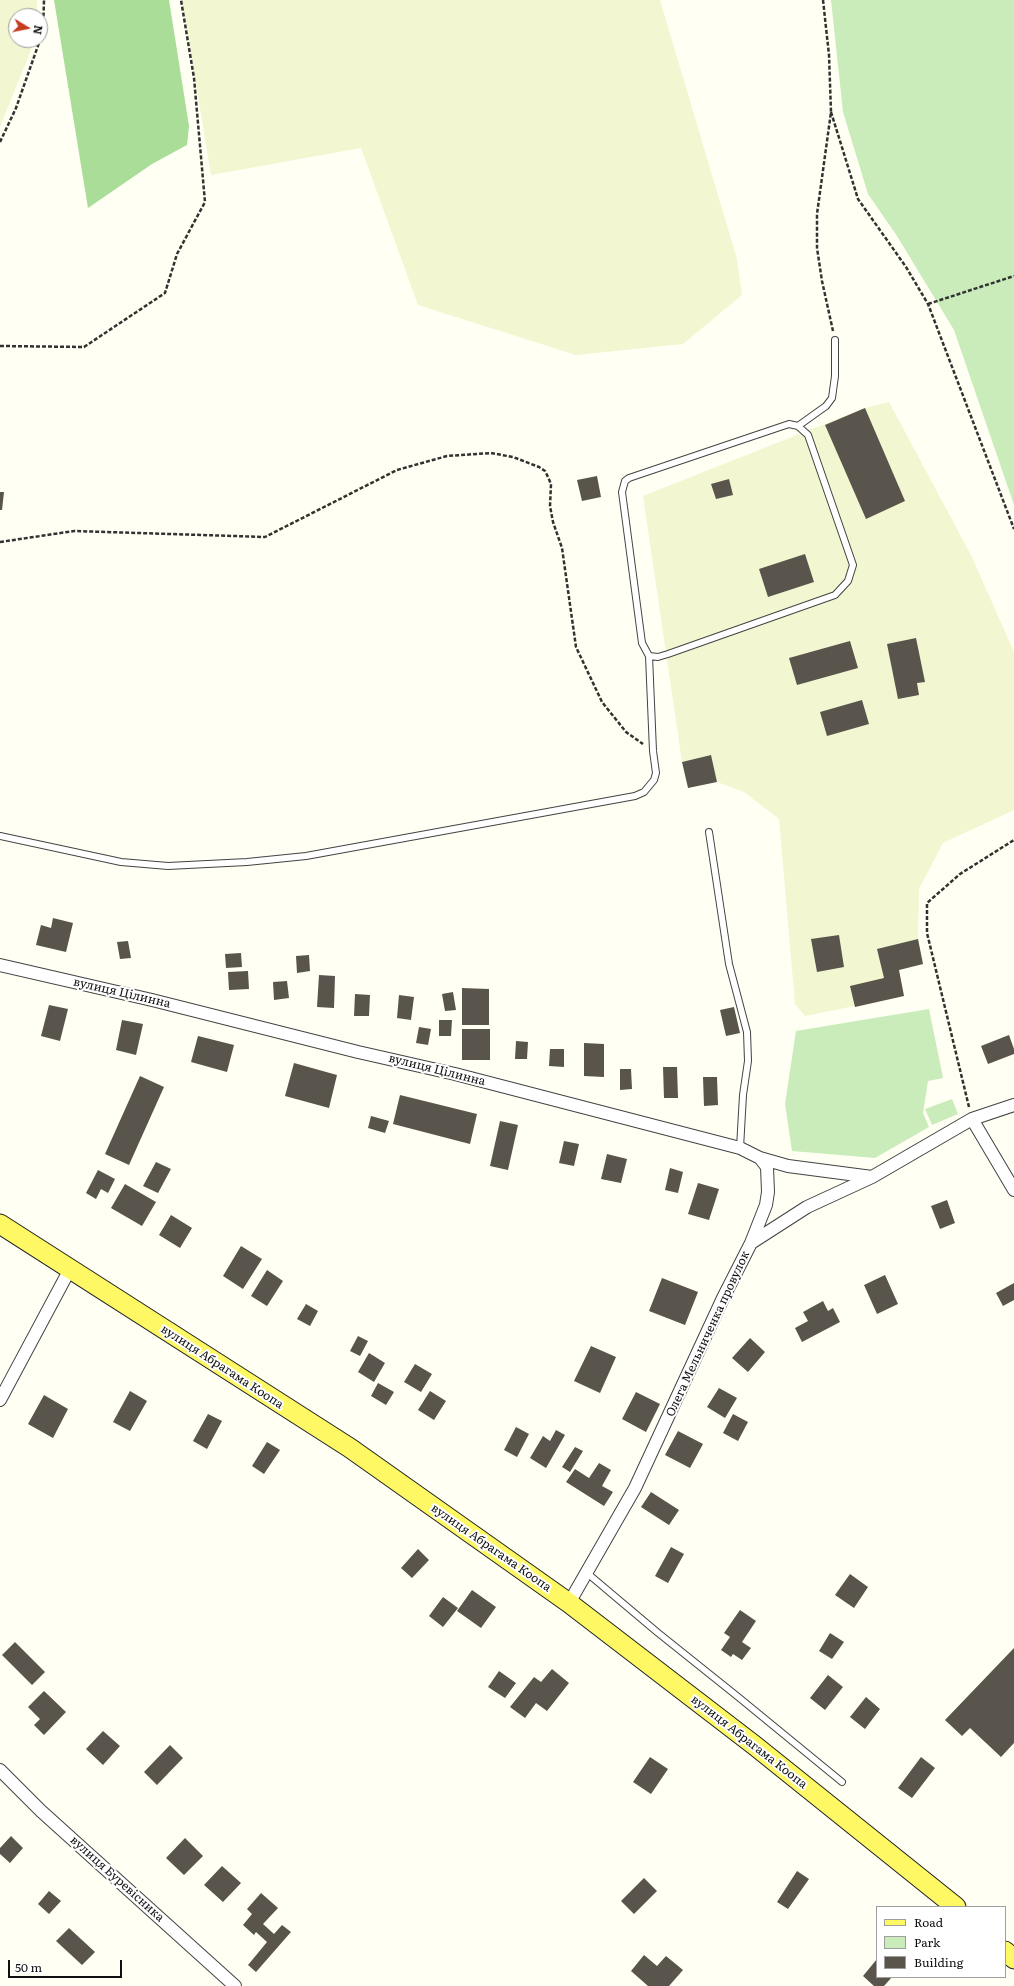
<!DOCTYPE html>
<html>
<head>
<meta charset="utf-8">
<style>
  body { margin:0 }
  #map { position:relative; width:1014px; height:1986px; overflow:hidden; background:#fffff3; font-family:Literata,serif }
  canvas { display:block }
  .legend { position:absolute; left:876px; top:1906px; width:130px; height:72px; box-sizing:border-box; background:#fff; border:1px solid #9f9f9f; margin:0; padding:5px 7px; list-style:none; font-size:12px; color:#101010 }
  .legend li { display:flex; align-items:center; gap:8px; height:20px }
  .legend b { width:20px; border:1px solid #9f9f9f }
  .north { position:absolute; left:8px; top:8px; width:40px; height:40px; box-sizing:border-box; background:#fff; border:1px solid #9f9f9f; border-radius:50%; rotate:100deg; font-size:11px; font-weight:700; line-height:16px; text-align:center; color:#101010 }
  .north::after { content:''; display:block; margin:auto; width:14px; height:18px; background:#c73c21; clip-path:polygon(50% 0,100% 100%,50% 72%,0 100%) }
  .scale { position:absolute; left:8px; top:1960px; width:114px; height:18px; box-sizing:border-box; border:2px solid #101010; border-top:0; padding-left:5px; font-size:12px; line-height:14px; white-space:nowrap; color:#101010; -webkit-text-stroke:3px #fff; paint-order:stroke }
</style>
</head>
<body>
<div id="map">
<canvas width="1014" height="1986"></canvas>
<ul class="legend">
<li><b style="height:5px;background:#fdf864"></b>Road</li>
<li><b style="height:11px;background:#c9ecba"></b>Park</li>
<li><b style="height:11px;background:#59544c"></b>Building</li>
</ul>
<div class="north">N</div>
<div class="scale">50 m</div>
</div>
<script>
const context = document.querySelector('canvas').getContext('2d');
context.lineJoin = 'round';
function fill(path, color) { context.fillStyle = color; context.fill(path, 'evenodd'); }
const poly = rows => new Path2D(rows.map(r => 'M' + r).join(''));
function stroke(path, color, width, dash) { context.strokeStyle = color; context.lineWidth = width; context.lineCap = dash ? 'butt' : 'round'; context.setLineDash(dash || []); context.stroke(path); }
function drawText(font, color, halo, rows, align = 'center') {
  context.font = font + ' Literata,serif'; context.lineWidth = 4; context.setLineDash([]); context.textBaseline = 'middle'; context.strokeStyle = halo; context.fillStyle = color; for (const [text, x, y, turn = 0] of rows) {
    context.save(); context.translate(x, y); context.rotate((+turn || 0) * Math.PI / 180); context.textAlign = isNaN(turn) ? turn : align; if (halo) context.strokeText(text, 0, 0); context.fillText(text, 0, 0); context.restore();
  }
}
const farmland = poly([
  [0,0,37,0,37,16,16,16,16,40,35,40,0,127],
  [182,0,660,0,737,259,742,295,683,344,576,355,418,305,361,148,211,175],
  [889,402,972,557,1014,652,1014,810,943,843,919,889,918,939,923,964,899,970,904,996,805,1016,795,1004,779,819,744,792,717,782,711,755,682,762,643,496,865,408]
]);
const green = poly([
  [831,0,1014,0,1014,505,954,330,897,236,868,194,843,112],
  [929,1009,943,1078,928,1081,923,1113,929,1127,875,1158,792,1151,785,1104,796,1031],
  [952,1099,958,1114,932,1125,925,1109]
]);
const forest = poly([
  [54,0,169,0,189,126,187,145,152,164,88,208]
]);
const building = poly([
  [865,408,905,501,866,519,825,425],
  [597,476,601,497,582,501,577,480],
  [729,479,733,495,716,499,711,484],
  [0,492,4,492,2,510,0,510],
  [805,554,814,582,768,597,759,569],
  [916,638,925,682,917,683,919,695,898,699,887,644],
  [850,641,858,668,797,685,789,658],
  [862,700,869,724,827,736,820,712],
  [711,755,717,782,688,788,682,762],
  [53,918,73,923,66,952,36,945,41,925,51,928],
  [839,935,844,967,817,972,811,939],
  [918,939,923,964,899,970,904,996,855,1007,850,986,884,978,877,949],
  [128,941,131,958,120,959,117,942],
  [241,953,242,967,226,968,225,954],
  [309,955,310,971,297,973,296,956],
  [248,971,249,989,229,990,228,972],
  [319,975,335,976,334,1008,317,1007],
  [287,981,289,998,274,1000,273,982],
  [462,988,489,989,489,1025,462,1025],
  [453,992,456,1010,445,1011,442,994],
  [355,994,370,995,369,1016,354,1016],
  [399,995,414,997,411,1020,397,1018],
  [49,1005,68,1009,60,1041,41,1036],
  [734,1007,740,1033,726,1036,720,1010],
  [122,1020,143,1024,136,1055,116,1050],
  [439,1020,452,1020,451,1036,439,1036],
  [419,1027,431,1029,428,1045,416,1043],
  [462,1029,490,1029,490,1060,462,1060],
  [1009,1035,1014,1049,1014,1054,988,1064,981,1046],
  [198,1036,234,1045,227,1072,191,1062],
  [516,1041,528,1042,527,1059,515,1059],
  [584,1043,604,1044,604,1077,584,1076],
  [550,1049,564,1049,564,1067,549,1066],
  [294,1063,337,1075,329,1108,285,1096],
  [663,1067,677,1067,678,1098,664,1098],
  [620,1069,631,1069,632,1089,620,1090],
  [140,1076,164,1087,129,1165,105,1154],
  [703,1077,717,1077,718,1105,704,1106],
  [400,1095,477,1114,470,1144,393,1124],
  [371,1116,389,1121,385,1133,368,1128],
  [500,1121,518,1125,508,1170,490,1166],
  [564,1141,579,1144,574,1166,559,1163],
  [607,1154,627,1159,621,1183,601,1179],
  [156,1162,171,1169,158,1193,143,1186],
  [670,1168,683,1172,678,1193,665,1190],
  [98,1170,115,1179,108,1193,101,1189,96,1199,86,1193],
  [698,1183,719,1189,709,1220,688,1214],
  [125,1184,156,1202,142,1226,111,1208],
  [947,1200,955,1223,940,1229,931,1206],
  [171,1215,192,1228,180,1248,159,1235],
  [241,1246,262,1259,243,1289,223,1276],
  [267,1270,283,1281,267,1306,251,1296],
  [885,1275,898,1304,877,1314,864,1285],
  [662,1278,698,1292,685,1325,649,1311],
  [1014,1283,1014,1300,1003,1306,996,1293],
  [823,1301,828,1311,833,1308,840,1322,802,1342,795,1328,808,1321,803,1312],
  [306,1304,318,1311,310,1326,297,1319],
  [358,1336,368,1341,360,1356,350,1351],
  [750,1338,765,1352,748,1372,732,1358],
  [591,1346,616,1357,600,1393,574,1381],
  [369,1353,385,1363,374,1382,358,1372],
  [415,1364,432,1374,421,1392,404,1382],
  [378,1383,394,1392,386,1405,371,1396],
  [719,1388,737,1398,725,1418,707,1407],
  [130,1391,147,1401,130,1431,113,1422],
  [430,1391,446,1401,434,1420,418,1410],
  [636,1392,660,1404,646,1432,622,1419],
  [44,1395,68,1409,53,1438,28,1424],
  [208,1414,222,1421,207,1449,193,1441],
  [733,1414,748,1422,738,1441,723,1433],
  [516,1427,529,1434,517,1457,504,1450],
  [556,1430,565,1435,546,1468,530,1458,543,1436,550,1441],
  [678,1431,703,1444,690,1468,665,1455],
  [267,1442,280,1450,264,1474,252,1466],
  [575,1447,583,1451,570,1472,562,1467],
  [599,1463,611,1470,602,1486,613,1492,604,1506,566,1482,575,1469,589,1478],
  [651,1492,679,1510,669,1525,641,1507],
  [671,1547,684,1554,668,1583,655,1576],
  [418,1549,429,1560,412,1578,401,1568],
  [850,1574,868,1587,854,1608,835,1595],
  [472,1590,496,1607,481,1628,457,1611],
  [443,1597,458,1608,443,1627,429,1616],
  [740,1610,756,1621,742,1642,751,1648,742,1660,733,1654,731,1657,721,1650,730,1637,724,1633],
  [830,1633,844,1642,832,1659,819,1651],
  [15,1642,45,1672,32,1685,2,1655],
  [1014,1648,1014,1743,1001,1757,970,1728,962,1736,945,1720],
  [552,1669,569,1683,547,1711,536,1703,525,1718,510,1707,534,1677,541,1682],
  [499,1671,516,1683,505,1698,488,1687],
  [828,1675,843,1687,825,1710,810,1698],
  [44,1691,66,1712,44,1735,34,1725,40,1719,28,1707],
  [866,1697,880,1709,865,1729,850,1717],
  [103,1731,120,1746,103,1765,86,1749],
  [170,1745,183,1758,157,1785,144,1772],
  [650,1757,668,1769,651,1794,633,1782],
  [921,1757,935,1768,912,1798,898,1788],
  [11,1836,23,1848,10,1863,0,1854,0,1848],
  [185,1838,203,1856,184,1875,166,1858],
  [222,1866,241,1883,223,1902,204,1885],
  [797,1871,809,1879,788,1909,777,1902],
  [644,1878,657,1891,634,1914,621,1901],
  [49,1891,61,1901,49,1914,38,1904],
  [261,1893,278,1908,263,1924,274,1934,282,1925,291,1932,256,1972,248,1965,267,1942,256,1932,254,1935,243,1925,252,1914,247,1909],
  [69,1928,95,1952,82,1965,56,1941],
  [644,1955,657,1966,666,1956,683,1970,669,1986,648,1986,631,1971],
  [877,1959,877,1977,892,1977,884,1986,874,1986,863,1976]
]);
const path = poly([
  [823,0,829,55,831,112,817,214,817,248,822,281,833,331],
  [40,40,43,32,44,0],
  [831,112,858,199,906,267,928,304,1014,529],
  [0,142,16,108,40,40],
  [928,304,1014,276],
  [0,346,84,347,165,293,177,254,205,202,194,78,181,0],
  [0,542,74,531,265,537,397,470,447,456,491,453,513,457,539,467,545,471,548,477,551,484,550,506,553,522,562,548,576,647,602,702,626,732,643,744],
  [969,1107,927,933,927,903,960,874,1014,840]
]);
const service = poly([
  [798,426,826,406,832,398,835,376,835,340],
  [709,832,729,964,747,1032,748,1061,743,1095,740,1148],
  [0,836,121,862,168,866,247,862,306,856,635,796,644,792,654,780,656,773,653,751,649,656,642,643,622,492,625,481,629,478,789,424,798,426,808,435,853,565,848,581,835,595,668,654,658,657,649,656],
  [587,1573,657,1632,737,1696,842,1782]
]);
const minor = poly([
  [0,965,152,1000,358,1052,455,1074,740,1148,760,1158,788,1166,872,1177],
  [972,1119,1014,1190],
  [751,1243,766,1205,768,1192,767,1167,760,1158],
  [0,1400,70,1269],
  [569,1603,635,1488,723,1298,751,1243,807,1207,872,1177,972,1119,1014,1105],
  [0,1770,41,1811,235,1986]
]);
const primary = poly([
  [0,1224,350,1448,569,1603,754,1745,956,1907],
  [1005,1951,1014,1959]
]);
const streetNames = [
  ["вулиця Цілинна",122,993,13],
  ["вулиця Цілинна",437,1070,14],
  ["Олега Мельниченка провулок",708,1334,-65],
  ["вулиця Абрагама Коопа",222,1367,33],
  ["вулиця Абрагама Коопа",491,1548,35],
  ["вулиця Абрагама Коопа",749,1742,38],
  ["вулиця Буревісника",117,1879,42]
];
fill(farmland, '#f2f7d1');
fill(green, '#c9ecba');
fill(forest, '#a9dd98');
fill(building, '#59544c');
stroke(service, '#434343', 8);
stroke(minor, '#434343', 14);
stroke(primary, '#212121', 21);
stroke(path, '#323232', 2.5, [4, 2]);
stroke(service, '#fff', 6);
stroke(minor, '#fff', 12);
stroke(primary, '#fdf864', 19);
drawText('12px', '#101010', '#fff', streetNames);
</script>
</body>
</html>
